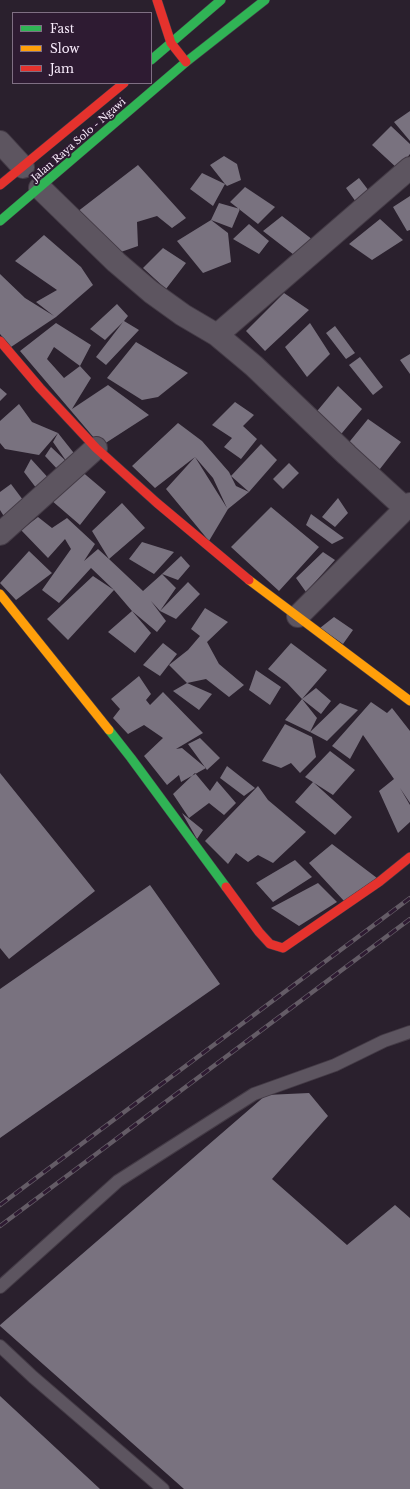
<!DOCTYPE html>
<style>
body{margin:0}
#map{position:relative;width:410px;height:1489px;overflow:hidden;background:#2a202d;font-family:"Libre Baskerville",serif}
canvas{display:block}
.legend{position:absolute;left:12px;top:12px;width:140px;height:72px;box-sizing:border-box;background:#2e1b32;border:1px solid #7f6f83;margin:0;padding:5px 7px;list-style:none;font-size:12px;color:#f9ecfc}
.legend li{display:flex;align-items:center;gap:8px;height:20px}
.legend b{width:20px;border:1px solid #7f6f83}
</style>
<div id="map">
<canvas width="410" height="1489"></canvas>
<ul class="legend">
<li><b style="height:5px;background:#30b455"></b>Fast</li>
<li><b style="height:5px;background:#ff9f0a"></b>Slow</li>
<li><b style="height:5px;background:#e5322d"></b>Jam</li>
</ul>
</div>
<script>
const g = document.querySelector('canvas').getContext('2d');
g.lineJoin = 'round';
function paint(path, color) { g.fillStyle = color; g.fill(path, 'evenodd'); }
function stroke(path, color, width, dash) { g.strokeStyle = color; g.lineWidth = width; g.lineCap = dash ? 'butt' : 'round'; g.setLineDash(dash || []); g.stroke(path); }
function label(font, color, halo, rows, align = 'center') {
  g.font = font + ' "Libre Baskerville",serif'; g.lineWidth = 4; g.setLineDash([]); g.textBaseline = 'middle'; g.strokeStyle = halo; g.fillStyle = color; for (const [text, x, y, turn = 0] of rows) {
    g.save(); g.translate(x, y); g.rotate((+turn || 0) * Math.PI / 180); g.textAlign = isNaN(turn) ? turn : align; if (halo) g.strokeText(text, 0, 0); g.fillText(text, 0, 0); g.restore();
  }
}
const building = new Path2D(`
 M410,111V141L394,122Z
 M391,126L410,144V154L398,169L372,145Z
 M224,156L237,164L241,180L227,186L225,184L213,206L190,189L202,173L225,184L210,165Z
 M138,165L186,218L172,228L157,216L137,222L138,246L118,253L77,212Z
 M359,178L369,191L356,202L346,188Z
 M245,187L275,207L258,224L230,202Z
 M410,196V230L407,231L393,207Z
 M219,203L240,209L232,228L211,220L228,233L231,262L203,273L177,241L211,220Z
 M282,216L313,240L298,258L263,231Z
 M380,219L403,240L372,260L349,244Z
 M249,224L269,241L259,254L233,239Z
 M44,235L81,267L93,285L56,317L11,347L0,334V274L25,298L54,316L36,302L57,290L15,261Z
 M163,248L186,263L166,289L143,268Z
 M284,293L309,310L265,351L246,331Z
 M117,304L128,316L124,321L139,330L106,365L96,357L123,322L105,340L90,329Z
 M56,323L91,345L80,366L91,378L72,409L108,385L149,415L101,446L20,351ZM54,347L80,366L64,378L47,359Z
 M310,323L330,354L307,377L285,347Z
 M335,326L355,353L346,359L326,333Z
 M136,342L188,373L158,397L142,400L107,378Z
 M410,354V374L400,360Z
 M360,357L383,387L373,395L349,365Z
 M338,386L362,409L337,439L313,416Z
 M0,388L7,394L0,401Z
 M235,402L254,415L243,426L257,439L241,459L224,447L232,438L212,425Z
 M19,404L32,422L58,433L39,455L5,449L0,443V421Z
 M368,419L401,442L376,474L346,446Z
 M178,423L202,441L229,472L236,486L249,492L231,476L261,444L277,460L249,492L228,509L209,541L166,489L195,457L227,508L213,478L195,457L155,488L132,466Z
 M58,433L77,457L69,465L53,442Z
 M51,447L67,462L60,472L45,456Z
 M31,459L52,482L40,493L24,472Z
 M289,463L299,473L283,489L273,479Z
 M80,470L106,492L80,525L51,500Z
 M11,484L23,500L5,518L0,510V492Z
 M338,498L348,513L335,527L322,517Z
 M122,503L145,528L109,559L143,591L162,574L176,588L160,611L151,601L166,621L157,632L132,611L151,633L135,653L108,632L132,611L114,590L68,640L47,619L93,576L114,590L91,568L59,603L42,590L71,549L65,539L48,558L21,530L38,517L52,528L67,518L95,544L84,561L98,549L109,559L92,531Z
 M271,507L319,547L279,591L231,547Z
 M311,514L344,538L332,544L306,525Z
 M142,542L174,552L154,574L129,559Z
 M29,551L52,573L16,600L0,583Z
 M323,552L335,560L306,592L296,578Z
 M181,556L190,566L178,580L162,574Z
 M188,582L200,594L176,619L160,611Z
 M205,608L228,622L207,642L219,664L244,685L229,697L206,679L187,683L169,665L188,650L200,636L191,629Z
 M334,617L353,630L343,644L320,628Z
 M163,643L177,654L160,676L143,665Z
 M291,643L327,670L302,699L316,688L331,701L321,714L302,699L317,718L310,732L285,720L302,699L287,683L268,669Z
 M256,670L281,687L270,705L249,690Z
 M139,676L151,694L146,700L150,705L163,692L203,733L176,749L182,748L206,768L181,782L179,775L167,785L144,756L163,738L144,725L128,734L113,718L120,709L111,699Z
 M187,683L212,694L199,710L173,691Z
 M371,702L387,713L392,708L410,731V803L400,788L410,805V822L398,833L379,791L394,779L363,735L350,759L332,746Z
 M340,703L358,710L327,741L310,732Z
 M285,724L312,737L316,757L300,773L291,763L281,768L262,761Z
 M200,738L220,758L207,770L188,744Z
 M330,751L355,770L333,795L305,777Z
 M227,766L255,788L244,796L220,778Z
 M0,773L95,891L9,959L0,948Z
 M195,773L210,791L217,781L236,803L224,815L209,803L189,818L173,794Z
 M313,782L352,817L335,835L295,802Z
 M258,786L268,800L306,832L273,863L258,855L248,862L236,853L228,864L205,841Z
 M182,813L203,830L197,839Z
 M332,844L377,878L344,901L309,863Z
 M295,860L312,877L273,902L256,883Z
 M318,883L337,902L299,926L271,908Z
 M150,885L220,984L0,1138V989Z
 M309,1093L328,1116L272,1179L347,1245L395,1205L410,1218V1489H184L0,1326V1325L266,1095Z
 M0,1396L100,1489H0Z`);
const lane = new Path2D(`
 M0,1287L118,1181L254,1094L335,1065L384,1041L410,1032
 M0,1346L33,1377L163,1489`);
const street = new Path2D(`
 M0,142L23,167
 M40,188L116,262L151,292L183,315L217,335L254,366L347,455L406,509
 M217,335L410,168
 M0,534L96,448
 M298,616L410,504`);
const fast = new Path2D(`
 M151,60L221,0
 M0,221L186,62L265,0
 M109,730L131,758L226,887`);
const slow = new Path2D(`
 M249,580L410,701
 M0,594L109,730`);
const jam = new Path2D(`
 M157,0L171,43L186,62
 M0,185L124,83
 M0,341L40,388L96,448L157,503L249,580
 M226,887L259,932L270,944L283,948L379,882L410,857`);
const rail = new Path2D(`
 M0,1205L410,898
 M0,1226L410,919`);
const streetNames = [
 ["Jalan Raya Solo - Ngawi",79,140,-41]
];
paint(building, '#79727f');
stroke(lane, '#443b46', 14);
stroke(street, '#443b46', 24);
stroke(fast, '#443b46', 10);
stroke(slow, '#443b46', 10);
stroke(jam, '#443b46', 10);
stroke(lane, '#5d5560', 12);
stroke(street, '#5d5560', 22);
stroke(fast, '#30b455', 9);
stroke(slow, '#ff9f0a', 9);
stroke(jam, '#e5322d', 9);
stroke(rail, '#645c66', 4.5);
stroke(rail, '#2e1b32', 3, [9]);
label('10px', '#f9ecfc', '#2e1b32', streetNames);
</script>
